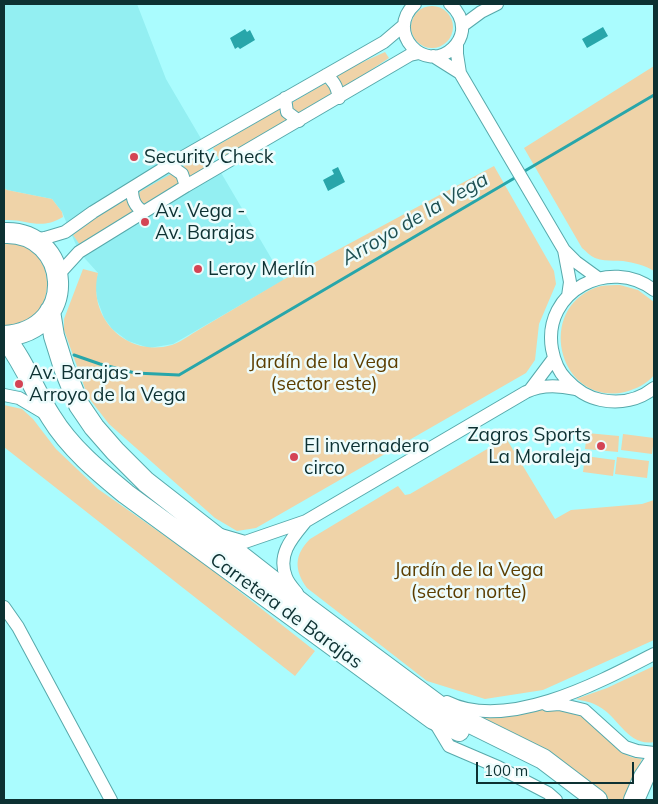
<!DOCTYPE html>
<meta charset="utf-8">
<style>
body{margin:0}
#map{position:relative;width:658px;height:804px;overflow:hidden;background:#aafcfe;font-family:Mulish,sans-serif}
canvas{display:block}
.frame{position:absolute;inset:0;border:5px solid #0d3132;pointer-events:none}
.scale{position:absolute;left:476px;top:762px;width:158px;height:22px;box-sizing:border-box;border:2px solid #0d3132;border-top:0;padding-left:6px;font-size:15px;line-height:18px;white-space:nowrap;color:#0d3132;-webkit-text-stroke:4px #edfcfc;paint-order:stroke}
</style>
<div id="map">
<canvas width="658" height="804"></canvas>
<div class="frame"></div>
<div class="scale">100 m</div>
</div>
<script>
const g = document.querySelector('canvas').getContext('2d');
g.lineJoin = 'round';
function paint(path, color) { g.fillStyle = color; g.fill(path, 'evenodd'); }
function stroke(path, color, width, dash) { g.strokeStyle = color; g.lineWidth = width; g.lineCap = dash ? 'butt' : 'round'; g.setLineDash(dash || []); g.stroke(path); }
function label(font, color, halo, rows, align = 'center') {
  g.font = font + ' Mulish,sans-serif'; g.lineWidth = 5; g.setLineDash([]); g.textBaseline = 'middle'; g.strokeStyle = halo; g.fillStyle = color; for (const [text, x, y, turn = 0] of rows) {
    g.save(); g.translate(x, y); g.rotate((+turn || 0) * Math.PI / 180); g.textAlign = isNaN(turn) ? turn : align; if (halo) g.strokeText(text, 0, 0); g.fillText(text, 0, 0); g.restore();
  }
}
const built = new Path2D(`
 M4,4H137L166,79L284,280L173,344L149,348L128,341L112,329L104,318L97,299L95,283L98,273L79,252L62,212L52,199L7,190L4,188Z`);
const green = new Path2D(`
 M411 27a21 21 0 1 1 42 0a21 21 0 1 1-42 0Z
 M385,52L389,58L342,89L336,77L352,67Z
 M654,66V271C645,265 634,263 623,261C613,260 605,262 595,258C590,256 586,251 582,248L524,148Z
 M324,84L329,85L332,94L304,112L296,113L291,105L293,102Z
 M281,108L288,121L220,161L213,148Z
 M205,153L212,165L190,179L188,172L183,166Z
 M494,166L554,271L556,284L539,324L535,360L526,373L256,528L237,531L215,518L109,424L88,397L64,330V319L83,269L98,273C87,318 127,358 172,345C183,341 194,332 205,326C231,311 257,295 283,280C353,241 423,204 494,166Z
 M173,173L176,174L179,183L145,204L139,201L138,194L141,191Z
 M4,188L7,190L52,199L62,212L63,217C39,231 29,219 4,220Z
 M127,199L134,211L80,245L73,235L99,215Z
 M4,242C62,242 61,327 4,326Z
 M620,285L638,290L654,302V375C647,384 636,389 625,392C558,407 533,305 601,286C607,285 614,285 620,285Z
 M4,405L22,409L33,419L56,449L98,489L202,562L315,651L295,676L4,447Z
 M587,433L619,436L618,452L585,449Z
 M623,434L654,438L652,454L621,450Z
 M506,438L555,519L571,510L642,504L654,500V640L543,690L485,699L427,681L307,588C294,570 294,555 310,539L398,486L405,495L410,494Z
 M585,456L615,460L613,476L583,472Z
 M617,457L649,461L647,478L615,474Z
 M654,666V742C628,747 618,716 598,706C592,702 583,701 576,699L607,688Z
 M546,708L585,715L618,750L631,757L642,759L623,800H610L571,768L475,714Z`);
const water = new Path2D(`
 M603,27L608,36L587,48L582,39Z
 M245,29L247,32L250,30L255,40L240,49L238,47L235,49L230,38Z
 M338,167L345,182L328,191L323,180L334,174L332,170Z`);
const stream = new Path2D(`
 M523,172L654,95
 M74,355L100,364L135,373L179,375L518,176`);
const minor = new Path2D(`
 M415,4C384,32 425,75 453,48C457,44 461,38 462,31C463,20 458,11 450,4
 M462,26L481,12L497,4
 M457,44V54L460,73L564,250L576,262L598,278
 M433,56L460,73
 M326,75C334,81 337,87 339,98
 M285,98L287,112L299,121
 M169,165L182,174L186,186
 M132,188C132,199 134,206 144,212
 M32,240L45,238L65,232L93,212L169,165L384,42L404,25
 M564,250L570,282L568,296
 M58,275L79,252L186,186L410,55L419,53
 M654,290C610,256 542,291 552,349C554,360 558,371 566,379C576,390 586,397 601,400C620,404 639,400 654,388
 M530,390L554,358
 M4,395L19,398L46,414
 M221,535L245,542L306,521L526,392C542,384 558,385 575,389
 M297,593C293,588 288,583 286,577C277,554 292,538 306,521
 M4,607L18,627L111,800
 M447,702C507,732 600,682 654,654
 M547,705L559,704L584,710L625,747L637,751L654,753
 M434,721L449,746L498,767L548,793L556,800`);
const primary = new Path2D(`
 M4,233C71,230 81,331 4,336
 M50,311L54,336L64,368L79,405L94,427L115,451L146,482L306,607L446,711L543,759L597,800
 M4,337C24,361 34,391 51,417C70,448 98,471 126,494L433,719L459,731
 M634,800L644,777L654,762`);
const markers = [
 [134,157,5,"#d44455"],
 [145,222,5,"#d44455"],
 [198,269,5,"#d44455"],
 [19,384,5,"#d44455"],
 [601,446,5,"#d44455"],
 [294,457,5,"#d44455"]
];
const poiNames = [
 ["Security Check",144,157],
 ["Av. Vega -",155,211],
 ["Av. Barajas",155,233],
 ["Leroy Merlín",208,269],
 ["Av. Barajas -",29,373],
 ["Arroyo de la Vega",29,395],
 ["Zagros Sports",591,435,"right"],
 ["La Moraleja",591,457,"right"],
 ["El invernadero",304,446],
 ["circo",304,468]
];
const parkNames = [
 ["Jardín de la Vega",324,362],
 ["(sector este)",324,384],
 ["Jardín de la Vega",469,570],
 ["(sector norte)",469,592]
];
const streetNames = [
 ["Carretera de Barajas",286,611,36]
];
const waterNames = [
 ["Arroyo de la Vega",415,219,-30]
];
paint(built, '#93eff2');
paint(green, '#efd3a8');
paint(water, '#28a6aa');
stroke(stream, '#28a6aa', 3);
stroke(minor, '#57a9ab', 14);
stroke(primary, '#57a9ab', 22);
stroke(minor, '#fff', 12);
stroke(primary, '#fff', 20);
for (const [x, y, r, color] of markers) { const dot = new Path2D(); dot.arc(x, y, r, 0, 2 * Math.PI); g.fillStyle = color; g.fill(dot); stroke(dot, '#edfcfc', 2); }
label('19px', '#0d3132', '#edfcfc', poiNames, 'left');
label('19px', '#5c3e01', '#edfcfc', parkNames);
label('19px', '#0d3132', '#edfcfc', streetNames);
label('italic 20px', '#1f5153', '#edfcfc', waterNames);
</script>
